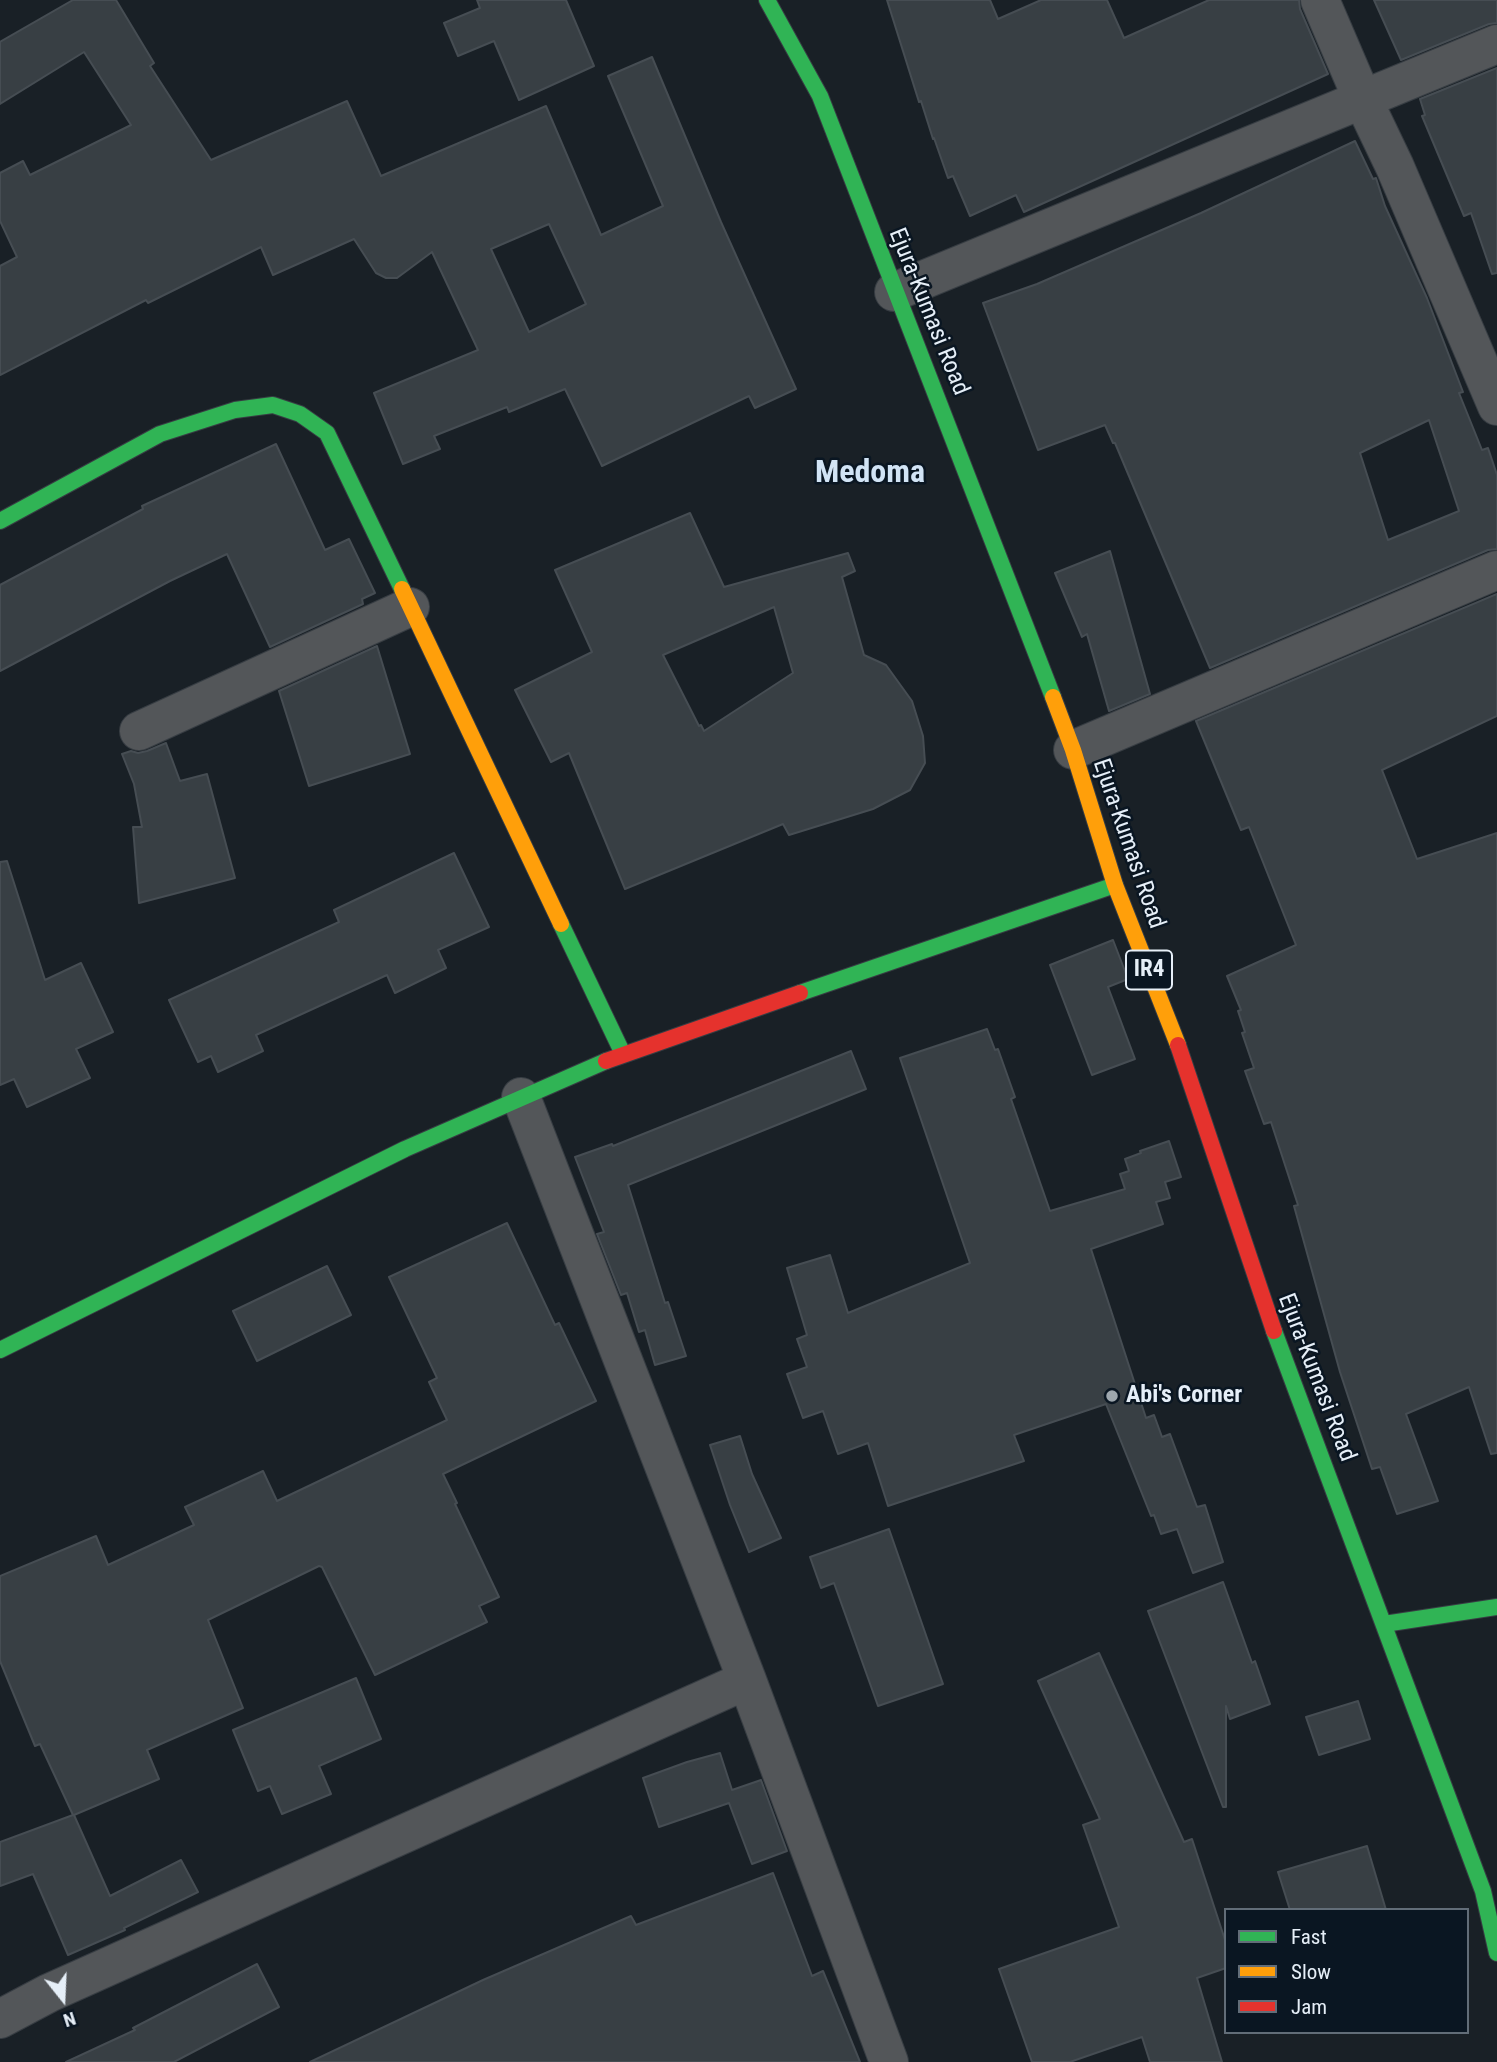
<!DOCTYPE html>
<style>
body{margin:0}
#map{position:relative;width:1497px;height:2062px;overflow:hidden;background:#192026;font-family:"Roboto Condensed",sans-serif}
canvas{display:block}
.legend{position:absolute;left:1224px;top:1908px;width:245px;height:126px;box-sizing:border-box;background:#0a1622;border:2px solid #626d78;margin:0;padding:9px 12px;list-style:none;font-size:21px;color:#e6eff8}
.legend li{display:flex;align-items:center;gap:14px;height:35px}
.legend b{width:35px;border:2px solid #626d78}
.north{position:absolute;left:28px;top:1964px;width:70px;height:70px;-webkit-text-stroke:5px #0a1622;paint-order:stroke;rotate:162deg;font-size:19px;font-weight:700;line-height:28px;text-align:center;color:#e6eff8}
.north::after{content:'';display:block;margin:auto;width:24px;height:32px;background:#e6eff8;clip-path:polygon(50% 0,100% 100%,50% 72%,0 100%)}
</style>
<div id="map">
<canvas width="1497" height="2062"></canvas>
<ul class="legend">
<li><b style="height:9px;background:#30b455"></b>Fast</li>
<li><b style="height:9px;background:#ff9f0a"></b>Slow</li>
<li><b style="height:9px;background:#e5322d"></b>Jam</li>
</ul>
<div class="north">N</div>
</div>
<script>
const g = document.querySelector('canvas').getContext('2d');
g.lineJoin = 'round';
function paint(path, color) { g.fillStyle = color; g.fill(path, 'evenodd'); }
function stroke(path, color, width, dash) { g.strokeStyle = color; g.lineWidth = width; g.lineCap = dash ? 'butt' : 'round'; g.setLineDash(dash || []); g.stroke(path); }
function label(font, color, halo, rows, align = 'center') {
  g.font = font + ' "Roboto Condensed",sans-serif'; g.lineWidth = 5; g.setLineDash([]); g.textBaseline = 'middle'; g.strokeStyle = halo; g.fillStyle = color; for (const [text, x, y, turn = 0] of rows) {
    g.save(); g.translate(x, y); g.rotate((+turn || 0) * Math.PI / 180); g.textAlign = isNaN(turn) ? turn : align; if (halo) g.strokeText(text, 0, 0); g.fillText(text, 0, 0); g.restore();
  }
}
const building = new Path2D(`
 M73,0H116L154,63L150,66L211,160L347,101L381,176L546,106L601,235L663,206L608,76L652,57L721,222L796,389L755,408L749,396L602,466L565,389L509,412L507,407L434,436L440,449L403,464L374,393L478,350L432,252L397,278H386L376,273L354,239L273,275L261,247L148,303L146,300L0,375V266L17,257L0,221V173L23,161L30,175L131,125L84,52L0,104V42ZM549,224L586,304L529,332L491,249Z
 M477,0H566L594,66L519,100L494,41L458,56L444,23L480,8Z
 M887,0H990L998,19L1041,0H1107L1124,38L1209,0H1299L1300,9L1328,74L1024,212L1016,195L970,216L953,176L948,178L934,138L933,139L921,101L919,102Z
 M1374,0H1497V23L1489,24L1401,60Z
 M1497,68V273L1492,274L1471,213L1464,216L1422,116L1425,115L1420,99Z
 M1355,141L1373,179L1376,178L1385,206L1427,298L1463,392L1459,393L1482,450L1488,448L1497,475V549L1488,550L1210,668L1115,443H1113L1105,425L1038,450L983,303L1037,284L1201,213ZM1429,420L1459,511L1388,540L1360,453Z
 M276,444L325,550L349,539L375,593L362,599L363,604L270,647L227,554L170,581L0,671V585L143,509L142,506Z
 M690,513L724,587L848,553L855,571L842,577L864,655L886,665L912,701L923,736L925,763L910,790L873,809L789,835L783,824L625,889L569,753L551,762L515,690L592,652L555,570ZM774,607L793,673L704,731L701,725L699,726L663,655Z
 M1110,551L1150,694L1109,711L1087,634L1082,637L1055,573Z
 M1497,594V716L1382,770L1417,859L1497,833V1453L1491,1454L1469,1387L1406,1414L1438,1501L1397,1514L1380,1467L1372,1469L1340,1372L1294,1206L1298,1205L1271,1122L1264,1124L1245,1071L1254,1068L1242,1033L1245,1032L1238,1011L1241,1010L1227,976L1296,945L1249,827L1241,830L1196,721Z
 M377,646L410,754L309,786L279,691Z
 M166,743L180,781L207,774L235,878L139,903L133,827H142L134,784L122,754L131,751L138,753L147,751Z
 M454,853L489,927L438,950L446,968L395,993L387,975L256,1035L263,1051L218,1072L211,1056L198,1062L169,1000L339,922L334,910Z
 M7,861L45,980L81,963L113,1032L76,1049L90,1078L27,1107L14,1079L0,1085V862Z
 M1113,940L1128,979L1108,987L1135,1059L1092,1075L1050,965Z
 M987,1029L995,1050L998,1049L1015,1097L1011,1099L1050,1211L1125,1189L1120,1174L1129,1171L1125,1159L1141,1153L1140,1151L1169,1141L1181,1177L1165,1182L1170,1198L1156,1202L1163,1224L1091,1249L1146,1418L1154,1415L1162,1437L1170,1434L1197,1507L1205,1505L1223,1562L1193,1573L1177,1529L1161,1534L1154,1515L1151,1516L1106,1404L1014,1435L1024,1461L888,1506L868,1443L838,1454L823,1411L803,1418L787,1374L807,1367L797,1339L807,1335L787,1268L830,1255L848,1313L970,1263L900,1058Z
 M851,1051L866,1089L628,1185L665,1303L668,1302L686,1356L655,1365L645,1330L639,1332L627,1293L621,1295L597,1234L604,1232L575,1157L612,1144L613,1146Z
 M507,1223L555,1325L559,1323L596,1401L443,1474L457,1503L455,1504L499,1597L479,1606L487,1622L375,1675L322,1567L319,1566L208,1620L243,1708L147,1750L159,1779L74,1815L110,1896L181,1860L198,1892L124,1928L125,1930L68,1955L33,1874L0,1886V1842L73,1815L40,1744L35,1746L0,1661V1576L96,1536L108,1565L194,1525L185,1507L263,1471L277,1501L447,1420L429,1382L437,1378L389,1277Z
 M327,1266L351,1315L257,1361L233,1311Z
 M740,1436L752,1474L781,1538L749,1552L730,1505L710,1445Z
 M889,1529L943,1684L878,1706L834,1583L821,1588L810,1557Z
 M1223,1582L1252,1663L1255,1661L1270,1704L1230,1719L1226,1706V1807H1223L1148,1611Z
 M1099,1653L1184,1842L1192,1839L1226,1943V1968L1197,1978L1222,2062H1150L1142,2037L1070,2062H1032L999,1969L1119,1927L1083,1825L1100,1819L1038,1681Z
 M356,1678L381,1739L319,1766L331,1794L282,1814L270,1786L258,1791L233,1730Z
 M1358,1701L1370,1739L1319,1755L1306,1717Z
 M720,1753L732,1790L761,1780L787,1851L752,1864L729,1803L659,1827L643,1778L687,1762Z
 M1367,1846L1386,1910H1290L1278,1872Z
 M773,1873L812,1976L823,1971L860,2062H310L483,1980L631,1916L636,1925Z
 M257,1964L279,2007L174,2062H66L135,2030L133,2028Z`);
const street = new Path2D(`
 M1320,0L1362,98L1395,167L1497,406
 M894,292L1497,44
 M139,731L410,607
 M1073,750L1497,570
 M521,1097L747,1680L889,2062
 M0,2019L49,1993L747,1680`);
const fast = new Path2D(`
 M767,0L820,96L1053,697
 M0,521L160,434L235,410L273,405L300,414L327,433L402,589
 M561,924L623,1054
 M800,993L1115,885
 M1274,1331L1483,1891L1497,1953
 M0,1350L405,1149L606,1061
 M1384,1624L1497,1607`);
const slow = new Path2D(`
 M402,589L561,924
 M1053,697L1073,750L1115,885L1178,1045`);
const jam = new Path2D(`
 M1178,1045L1274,1331
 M606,1061L800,993`);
const markers = [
 [1112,1396,7,"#9ea7ae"]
];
const shields = [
 [1149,970,46]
];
const shieldNames = [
 ["IR4",1149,970]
];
const streetNames = [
 ["Ejura-Kumasi Road",928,312,68],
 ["Ejura-Kumasi Road",1128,844,71],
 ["Ejura-Kumasi Road",1316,1378,69]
];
const poiNames = [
 ["Abi's Corner",1126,1396]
];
const districtNames = [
 ["Medoma",870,474]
];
paint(building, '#383f44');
stroke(building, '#464d53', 2);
stroke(street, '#373d43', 40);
stroke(fast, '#373d43', 18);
stroke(slow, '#373d43', 18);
stroke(jam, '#373d43', 18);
stroke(street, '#535659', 38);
stroke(fast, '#30b455', 16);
stroke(slow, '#ff9f0a', 16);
stroke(jam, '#e5322d', 16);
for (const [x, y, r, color] of markers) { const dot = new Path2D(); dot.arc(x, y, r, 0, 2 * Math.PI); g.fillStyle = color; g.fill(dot); stroke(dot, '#0a1622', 2.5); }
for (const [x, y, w] of shields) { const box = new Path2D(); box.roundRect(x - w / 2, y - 19.5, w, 39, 5); g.fillStyle = '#0a1622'; g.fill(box); stroke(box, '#e6eff8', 2); }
label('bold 23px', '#e6eff8', null, shieldNames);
label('24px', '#e6eff8', '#0a1622', streetNames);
label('bold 24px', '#e6eff8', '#0a1622', poiNames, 'left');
label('bold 32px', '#d2e4f5', '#0a1622', districtNames);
</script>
